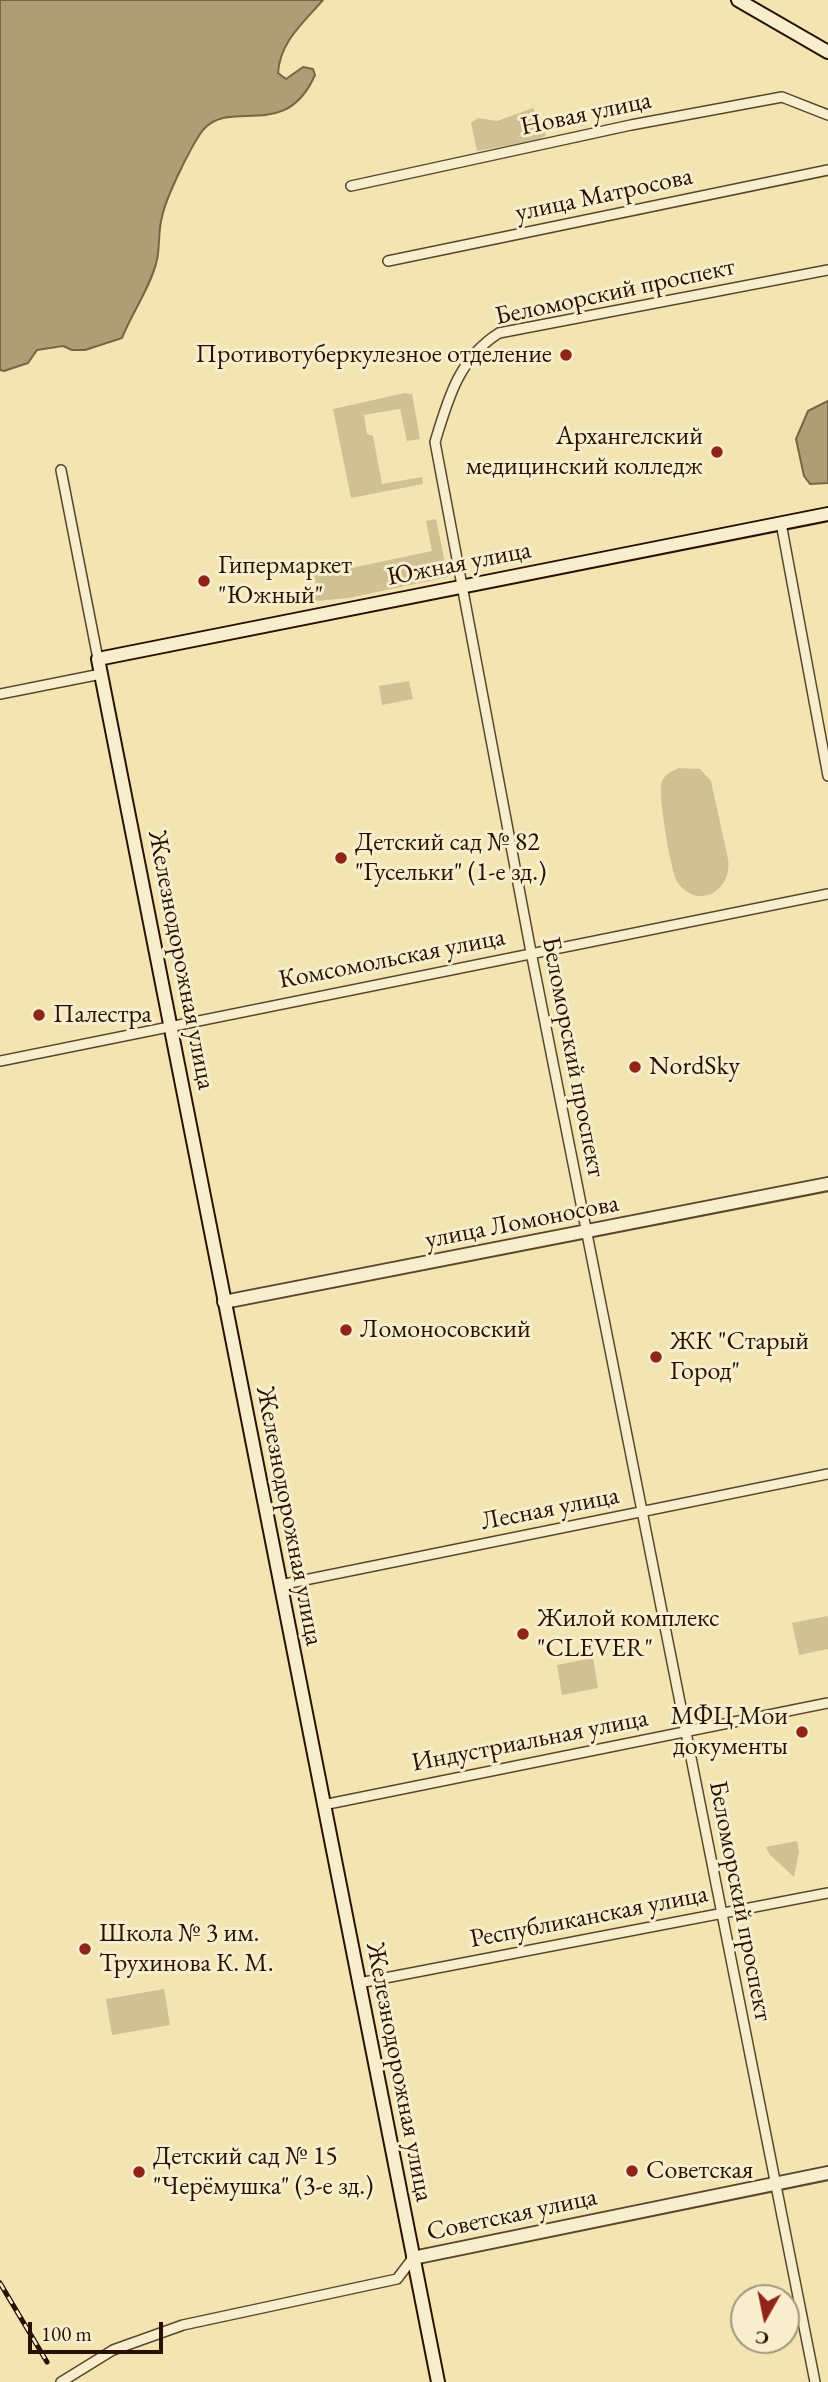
<!DOCTYPE html>
<meta charset="utf-8">
<style>
body{margin:0}
#map{position:relative;width:828px;height:2382px;overflow:hidden;background:#f2e5b2;font-family:"EB Garamond",serif}
canvas{display:block}
.north{position:absolute;left:730px;top:2284px;width:70px;height:70px;box-sizing:border-box;background:#f7eecd;border:2px solid #a5957b;border-radius:50%;rotate:189deg;font-size:19px;font-weight:700;line-height:28px;text-align:center;color:#291000}
.north::after{content:'';display:block;margin:auto;width:24px;height:32px;background:#8f2418;clip-path:polygon(50% 0,100% 100%,50% 72%,0 100%)}
.scale{position:absolute;left:28px;top:2322px;width:135px;height:32px;box-sizing:border-box;border:4px solid #291000;border-top:0;padding-left:9px;font-size:21px;line-height:24px;white-space:nowrap;color:#291000;-webkit-text-stroke:5px #f7eecd;paint-order:stroke}
</style>
<div id="map">
<canvas width="828" height="2382"></canvas>
<div class="north">С</div>
<div class="scale">100 m</div>
</div>
<script>
const g = document.querySelector('canvas').getContext('2d');
g.lineJoin = 'round';
function paint(path, color) { g.fillStyle = color; g.fill(path, 'evenodd'); }
function stroke(path, color, width, dash) { g.strokeStyle = color; g.lineWidth = width; g.lineCap = dash ? 'butt' : 'round'; g.setLineDash(dash || []); g.stroke(path); }
function label(font, color, halo, rows, align = 'center') {
  g.font = font + ' "EB Garamond",serif'; g.lineWidth = 6; g.setLineDash([]); g.textBaseline = 'middle'; g.strokeStyle = halo; g.fillStyle = color; for (const [text, x, y, turn = 0] of rows) {
    g.save(); g.translate(x, y); g.rotate((+turn || 0) * Math.PI / 180); g.textAlign = isNaN(turn) ? turn : align; if (halo) g.strokeText(text, 0, 0); g.fillText(text, 0, 0); g.restore();
  }
}
const green = new Path2D(`
 M533,108L546,135L539,140L477,151L471,123L478,118L497,121Z
 M405,393L412,394L420,439L407,441L400,409L364,415L367,434L373,436L382,484L422,477L423,484L351,498L333,409Z
 M436,519L448,577L349,598L304,602L303,598L318,594L313,570L330,566L332,572L432,551L426,521Z
 M409,681L413,699L382,705L379,686Z
 M679,768L700,769L711,781L728,859C733,890 699,911 678,883C671,874 657,792 662,781C665,774 672,771 679,768Z
 M828,1616V1649L799,1655L792,1623Z
 M593,1658L598,1688L562,1695L557,1665Z
 M797,1841L799,1852L794,1877L769,1854L766,1847Z
 M164,1989L170,2025L112,2035L106,1999Z`);
const water = new Path2D(`
 M0,0H323C303,23 280,42 278,73L286,79L303,67L313,69L315,75C285,143 231,97 203,130C191,146 166,197 162,217C158,231 160,246 157,260C151,286 132,313 122,338L85,350H72L63,346L37,350L28,363L4,371L0,370Z
 M828,401V483L810,484L804,476L796,439L808,411Z`);
const minor = new Path2D(`
 M351,186L631,125L782,97L828,115
 M388,261L828,170
 M61,470L98,659
 M781,523L828,776
 M0,694L101,674
 M0,1061L828,894
 M280,1585L828,1474
 M323,1805L828,1703
 M359,1983L828,1893
 M61,2382L113,2350L183,2325L397,2279L413,2258
 M815,2382L531,952L435,442C448,399 459,358 499,333L828,270`);
const tertiary = new Path2D(`
 M224,1302L828,1184
 M413,2258L828,2173`);
const secondary = new Path2D(`
 M738,0L828,52
 M438,2382L98,659L828,514`);
const rail = new Path2D(`
 M0,2283L47,2362`);
const markers = [
 [566,355,7,"#8f2418"],
 [717,452,7,"#8f2418"],
 [204,581,7,"#8f2418"],
 [341,858,7,"#8f2418"],
 [39,1015,7,"#8f2418"],
 [635,1067,7,"#8f2418"],
 [346,1330,7,"#8f2418"],
 [656,1357,7,"#8f2418"],
 [523,1634,7,"#8f2418"],
 [802,1732,7,"#8f2418"],
 [85,1949,7,"#8f2418"],
 [632,2171,7,"#8f2418"],
 [139,2172,7,"#8f2418"]
];
const streetNames = [
 ["Новая улица",586,114,-12],
 ["улица Матросова",604,195,-12],
 ["Беломорский проспект",615,292,-12],
 ["Южная улица",459,564,-11],
 ["Комсомольская улица",392,959,-11],
 ["Железнодорожная улица",181,960,79],
 ["Беломорский проспект",573,1057,79],
 ["улица Ломоносова",522,1222,-11],
 ["Лесная улица",550,1509,-11],
 ["Железнодорожная улица",289,1516,79],
 ["Индустриальная улица",530,1741,-11],
 ["Беломорский проспект",740,1901,79],
 ["Республиканская улица",589,1917,-11],
 ["Железнодорожная улица",399,2072,79],
 ["Советская улица",512,2215,-12]
];
const poiNames = [
 ["Противотуберкулезное отделение",552,355,"right"],
 ["Архангелский",703,437,"right"],
 ["медицинский колледж",703,467,"right"],
 ["Гипермаркет",218,566],
 ["\"Южный\"",218,596],
 ["Детский сад № 82",355,843],
 ["\"Гусельки\" (1-е зд.)",355,873],
 ["Палестра",53,1015],
 ["NordSky",649,1067],
 ["Ломоносовский",360,1330],
 ["ЖК \"Старый",670,1342],
 ["Город\"",670,1372],
 ["Жилой комплекс",537,1619],
 ["\"СLEVER\"",537,1649],
 ["МФЦ Мои",788,1717,"right"],
 ["документы",788,1747,"right"],
 ["Школа № 3 им.",99,1934],
 ["Трухинова К. М.",99,1964],
 ["Детский сад № 15",153,2157],
 ["\"Черёмушка\" (3-е зд.)",153,2187],
 ["Советская",646,2171]
];
paint(green, '#d0c194');
paint(water, '#ae9d75');
stroke(water, '#796546', 2);
stroke(minor, '#5b452c', 12);
stroke(tertiary, '#5b452c', 16);
stroke(secondary, '#291000', 16);
stroke(minor, '#f7eecd', 9);
stroke(tertiary, '#f7eecd', 12);
stroke(secondary, '#f7eecd', 12);
stroke(rail, '#291000', 5);
stroke(rail, '#f7eecd', 2.5, [8]);
for (const [x, y, r, color] of markers) { const dot = new Path2D(); dot.arc(x, y, r, 0, 2 * Math.PI); g.fillStyle = color; g.fill(dot); stroke(dot, '#f7eecd', 2.5); }
label('26px', '#291000', '#f7eecd', streetNames);
label('26px', '#291000', '#f7eecd', poiNames, 'left');
</script>
